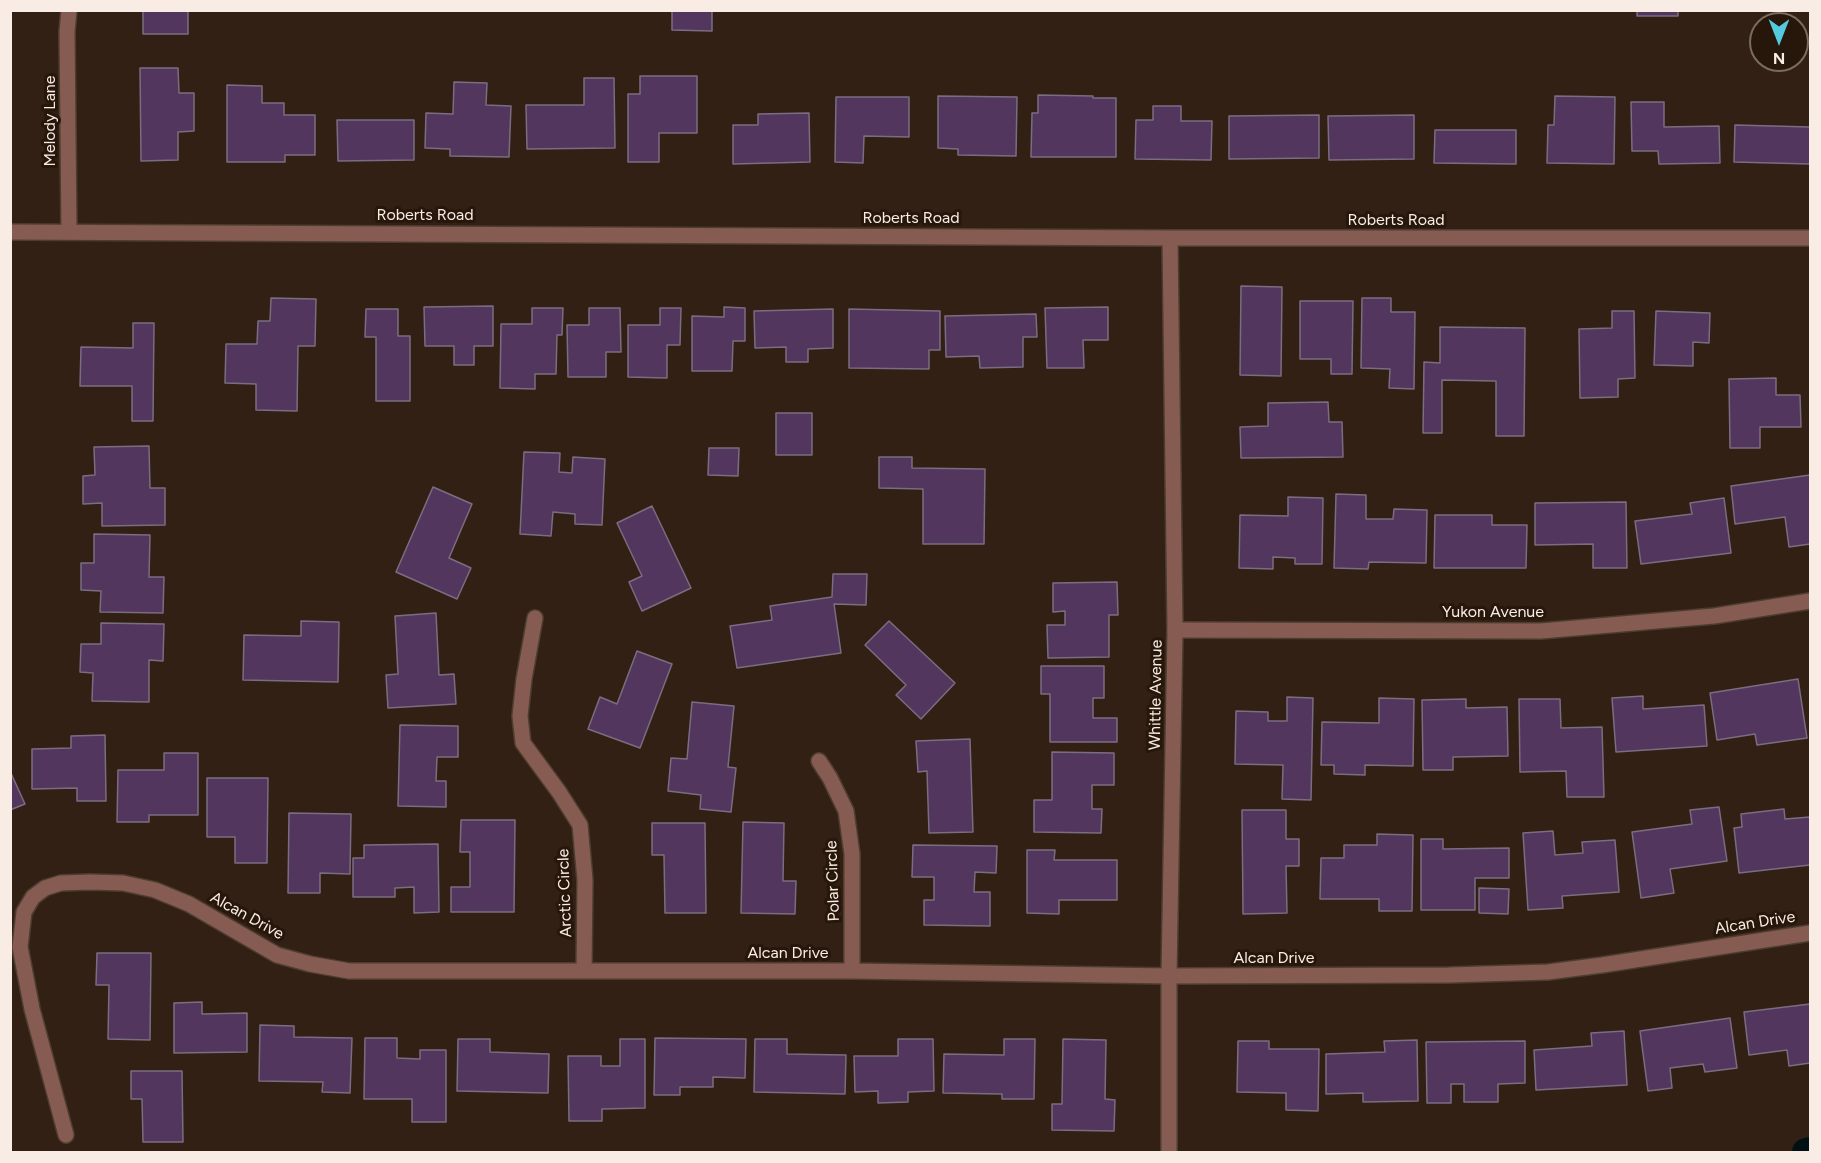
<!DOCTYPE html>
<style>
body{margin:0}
#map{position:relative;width:1821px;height:1163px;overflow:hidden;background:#312013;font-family:Figtree,sans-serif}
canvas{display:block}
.frame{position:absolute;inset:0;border:12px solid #f8ece4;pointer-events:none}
.north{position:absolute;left:1749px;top:12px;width:60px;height:60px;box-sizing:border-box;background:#27160a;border:2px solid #7b6c61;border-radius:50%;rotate:180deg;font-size:16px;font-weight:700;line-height:24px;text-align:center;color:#f8ece4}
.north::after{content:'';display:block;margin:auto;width:21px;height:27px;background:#55cadf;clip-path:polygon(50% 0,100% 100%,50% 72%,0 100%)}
</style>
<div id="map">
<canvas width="1821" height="1163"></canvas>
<div class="frame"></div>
<div class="north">N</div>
</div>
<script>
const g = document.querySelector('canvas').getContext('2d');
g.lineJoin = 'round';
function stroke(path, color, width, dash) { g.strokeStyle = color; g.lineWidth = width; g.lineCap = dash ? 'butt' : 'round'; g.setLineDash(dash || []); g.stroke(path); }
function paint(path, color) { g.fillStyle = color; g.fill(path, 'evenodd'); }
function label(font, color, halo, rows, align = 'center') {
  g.font = font + ' Figtree,sans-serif'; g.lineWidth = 6; g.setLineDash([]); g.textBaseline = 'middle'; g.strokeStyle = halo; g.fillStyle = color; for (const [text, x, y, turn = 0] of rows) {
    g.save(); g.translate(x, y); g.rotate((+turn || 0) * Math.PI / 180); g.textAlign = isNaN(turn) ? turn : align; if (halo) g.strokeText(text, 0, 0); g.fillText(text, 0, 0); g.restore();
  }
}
const canal = new Path2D(`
 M1806,1152L1810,1151`);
const building = new Path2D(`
 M143,10H188V34H143Z
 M672,10H712V31L672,30Z
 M1637,10H1678V16H1637Z
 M140,68H178L179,93H194V131L178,132V160L141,161Z
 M640,76H697V133H659V162H628V94H640Z
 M584,78H614L615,148L527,149L526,105H584Z
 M454,82L487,83L486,105L511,106L509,157L450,156V149L425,148L426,113L453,114Z
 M227,85L262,86V103H284V115H315V155H285V162H227Z
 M1038,95L1093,96V98H1116V157H1031L1032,113H1038Z
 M938,96L1017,97L1016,156L958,155V149L938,148Z
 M1555,96L1615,97L1614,164L1547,163L1548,125H1554Z
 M836,97H909V137L864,136L863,163L835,162Z
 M1631,102H1664V127L1719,126L1720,163L1659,164L1658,151H1632Z
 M1153,106H1181V121H1212L1211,160L1135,159L1136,120H1153Z
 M809,113L810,162L733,164V125H758V114Z
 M1319,115V158L1229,159V116Z
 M1414,115V159L1329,160L1328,116Z
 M337,120H414V160L338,161Z
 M1735,125L1810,127V164L1734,162Z
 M1435,130H1516V164L1434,163Z
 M1241,286L1282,287L1281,376L1240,375Z
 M271,298L316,299L315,346H298L297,411L256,410V384L225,383L226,344H257L258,321H270Z
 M1362,298H1391V312H1415L1414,389L1389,388L1390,369L1361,368Z
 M1300,301H1353L1352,374H1331V359H1300Z
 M493,306V346H474V365H454V346H425L424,307Z
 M724,307L745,308V341H733L732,371H692V316L724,317Z
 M1108,307V340H1083L1084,368H1047L1045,308Z
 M532,308H563L562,335H557L556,374H535V389L500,388L501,324H532Z
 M589,308H620L621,352H606V377H568L567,325H589Z
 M660,308H681L680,345H667V378L628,377V325H660Z
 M366,309H398V336H410V401H376V337H365Z
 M833,309V348L808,349V362H786V347L755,348L754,311Z
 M849,309L940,311V350H929V369L849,368Z
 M1612,311H1634L1635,378L1618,379V397L1580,398L1579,329L1612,328Z
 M1656,311L1710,313L1709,343L1693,342V366L1654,365Z
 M1036,314L1037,337H1023V367L980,368L979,356L946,357L945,316Z
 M133,323H154L153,421H132V386H80L81,347L133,348Z
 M1440,327L1525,328L1524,436H1496V381L1442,380V433H1423L1424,362L1440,363Z
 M1776,378V395H1800L1801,427H1760V448H1730L1729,379Z
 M1328,402L1329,422H1342L1343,457L1241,458L1240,427L1268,426V403Z
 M776,413H812V455H776Z
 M149,446L150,488H165V525L102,526V503L83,504V476L95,475L94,447Z
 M709,448H739L738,476L708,475Z
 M524,452L560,453L559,472L572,473L573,457L605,459L602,525L575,524V514L553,512L551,536L520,534Z
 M879,457H912V468L985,469L984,544H923V489L879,488Z
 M1810,475V544L1789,547L1785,517L1735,524L1731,486Z
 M433,487L472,504L449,558L471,568L457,599L396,572Z
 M1336,494L1366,495V519H1393L1394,509L1427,510L1426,563L1369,562L1368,569L1334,568Z
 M1288,497L1323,498L1322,564H1295V558L1273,557V569L1239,568L1240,515L1288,516Z
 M1724,498L1731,553L1641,564L1635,521L1692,514L1690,503Z
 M1626,502L1627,568H1593V544L1535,545V503Z
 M652,506L691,588L642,611L629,582L642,576L617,523Z
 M1435,515H1492V525H1527L1526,568H1434Z
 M94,534L150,535L149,577H164L163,613L100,612L101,591L81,590V563H94Z
 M833,574H867L866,605L834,604L841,653L737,668L730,626L772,620L770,606L832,597Z
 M1117,582L1118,615H1109V657L1048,658L1047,625H1065V611L1053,612V583Z
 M436,613L439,675L454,674L456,704L388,708L386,675L398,674L395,616Z
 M301,621L339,622L338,682L243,680L244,635L301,636Z
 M889,621L955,683L921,719L896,695L906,685L865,645Z
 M101,623L164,624L163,661L149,660V702L92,701L93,673L80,672L81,644H101Z
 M637,651L672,664L640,748L588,729L600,697L617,704Z
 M1041,666H1104V698H1093V718H1117V742H1050V694H1041Z
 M1798,679L1807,738L1757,745L1755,734L1717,740L1710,693Z
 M1643,696V709L1704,705L1707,746L1616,752L1612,698Z
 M1287,697L1313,698L1311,800L1282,799L1283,765L1235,764L1236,711L1268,712V721H1287Z
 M1379,698L1414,699L1413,766L1365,765V775L1334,774V765H1321L1322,722L1379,723Z
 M1466,699V708L1507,707L1508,756L1453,757V770H1423L1422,700Z
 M1519,699H1560L1561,728L1602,727L1604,797H1567L1566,771L1520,772Z
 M692,702L734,706L728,767L736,768L731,812L700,809L701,795L668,791L671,758L687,759Z
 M400,725L458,726V757H437L436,781H446V807L398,806Z
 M105,735L106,801H77V788L32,789V749L71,748V736Z
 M970,739L973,832L929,833L927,771L918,772L916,741Z
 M1052,752L1114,753V785H1092V809H1102L1101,833L1034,832V800H1052Z
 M164,753H198V815H149V822H117L118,770H164Z
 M10,771L25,804L10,810Z
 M207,778H268L267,863H235V837H207Z
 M1719,807L1727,861L1670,869L1674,893L1641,898L1632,832L1692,824L1690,810Z
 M1784,809L1785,819L1810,817V865L1739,873L1734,828L1742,827L1741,814Z
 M1242,810H1286V839H1299V866H1286L1287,913L1243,914Z
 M289,813L351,814L350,874L320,873V893H288Z
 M461,820H515L514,912H451V887H470V852H460Z
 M743,822L784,823L783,881H796L795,914L741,913Z
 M652,823H705L706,913H665L664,855H652Z
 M1553,831L1555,855L1583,853L1582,842L1615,840L1619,892L1562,896L1563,908L1528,910L1523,833Z
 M1377,834L1413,835L1412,911H1379V899H1320L1321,858H1344V845H1377Z
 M1421,839H1443V849L1509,848V878H1475V910H1421Z
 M438,844L439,912L414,913V887L395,888V897H353V858H364V845Z
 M913,845L997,846L996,873L975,872L974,892H990V926L924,925V900H934V877H912Z
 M1027,850H1055L1054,860H1117V900H1059V914L1027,913Z
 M1479,888L1509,889L1508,914L1479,913Z
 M97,953H151L150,1040L108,1039L109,985H96Z
 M202,1002V1014L247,1013V1052L174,1053V1003Z
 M1810,1004V1063L1789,1066L1787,1050L1749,1055L1744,1012Z
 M1730,1018L1737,1068L1705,1072L1703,1064L1670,1068L1672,1088L1648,1091L1640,1031Z
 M260,1025L294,1026V1037L352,1038L350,1093L322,1092L323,1082L259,1081Z
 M1624,1031L1627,1085L1536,1090L1534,1050L1592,1046L1591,1033Z
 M365,1038H397V1058L420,1059V1050H446V1122H412V1099H364Z
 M655,1038L746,1039L745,1078L713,1077V1087H680V1095H654Z
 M458,1039H490V1052L549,1054L548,1093L457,1091Z
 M620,1039H645V1108L602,1109V1121H569L568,1056H601V1066H620Z
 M755,1039H787V1054L846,1055L845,1094L754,1092Z
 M898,1039H933L934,1091L908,1092V1102L878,1103V1091L855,1092L854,1056H898Z
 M1004,1039H1035L1034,1099H1002V1094L943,1093L944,1054L1004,1055Z
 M1063,1039L1106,1040L1105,1099L1115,1100L1114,1131L1052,1130V1104H1062Z
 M1417,1040L1418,1101L1363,1102V1093L1326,1094V1054L1385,1052L1384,1041Z
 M1238,1041H1269V1049H1319L1318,1111L1286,1110V1093L1237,1092Z
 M1525,1041V1083L1498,1084V1102H1464V1084H1451V1103H1427L1426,1042Z
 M131,1071H182L183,1142H143L142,1099H131Z`);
const minor = new Path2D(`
 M69,10L67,32L69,232
 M535,618L524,679L520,716L523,743L559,792L580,825L585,880L584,971
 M1175,630L1541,631L1714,616L1810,601
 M819,761L830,778L846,811L852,854V971
 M66,1135L32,1009L20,947L24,912L33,897L45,888L61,883L90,882L123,883L155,890L189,904L277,955L310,964L349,971H852L1169,976L1449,975L1548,972L1602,965L1810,933`);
const tertiary = new Path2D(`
 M10,232L1170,238H1810
 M1169,1152V976L1175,630L1170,238`);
const streetNames = [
 ["Melody Lane",50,121,-90],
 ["Roberts Road",425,215],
 ["Roberts Road",911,218],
 ["Roberts Road",1396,220],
 ["Yukon Avenue",1493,612],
 ["Whittle Avenue",1156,695,-89],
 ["Polar Circle",833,881,-92],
 ["Arctic Circle",565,893,-92],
 ["Alcan Drive",247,916,29],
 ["Alcan Drive",1755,923,-9],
 ["Alcan Drive",788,953],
 ["Alcan Drive",1274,958]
];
stroke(canal, '#001115', 28);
paint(building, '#52365d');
stroke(building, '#7b6d81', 1.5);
stroke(minor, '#4d3d30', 18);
stroke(tertiary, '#4d3d30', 18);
stroke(minor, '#865b51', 15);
stroke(tertiary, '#865b51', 15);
label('16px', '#f8ece4', '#27160a', streetNames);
</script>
